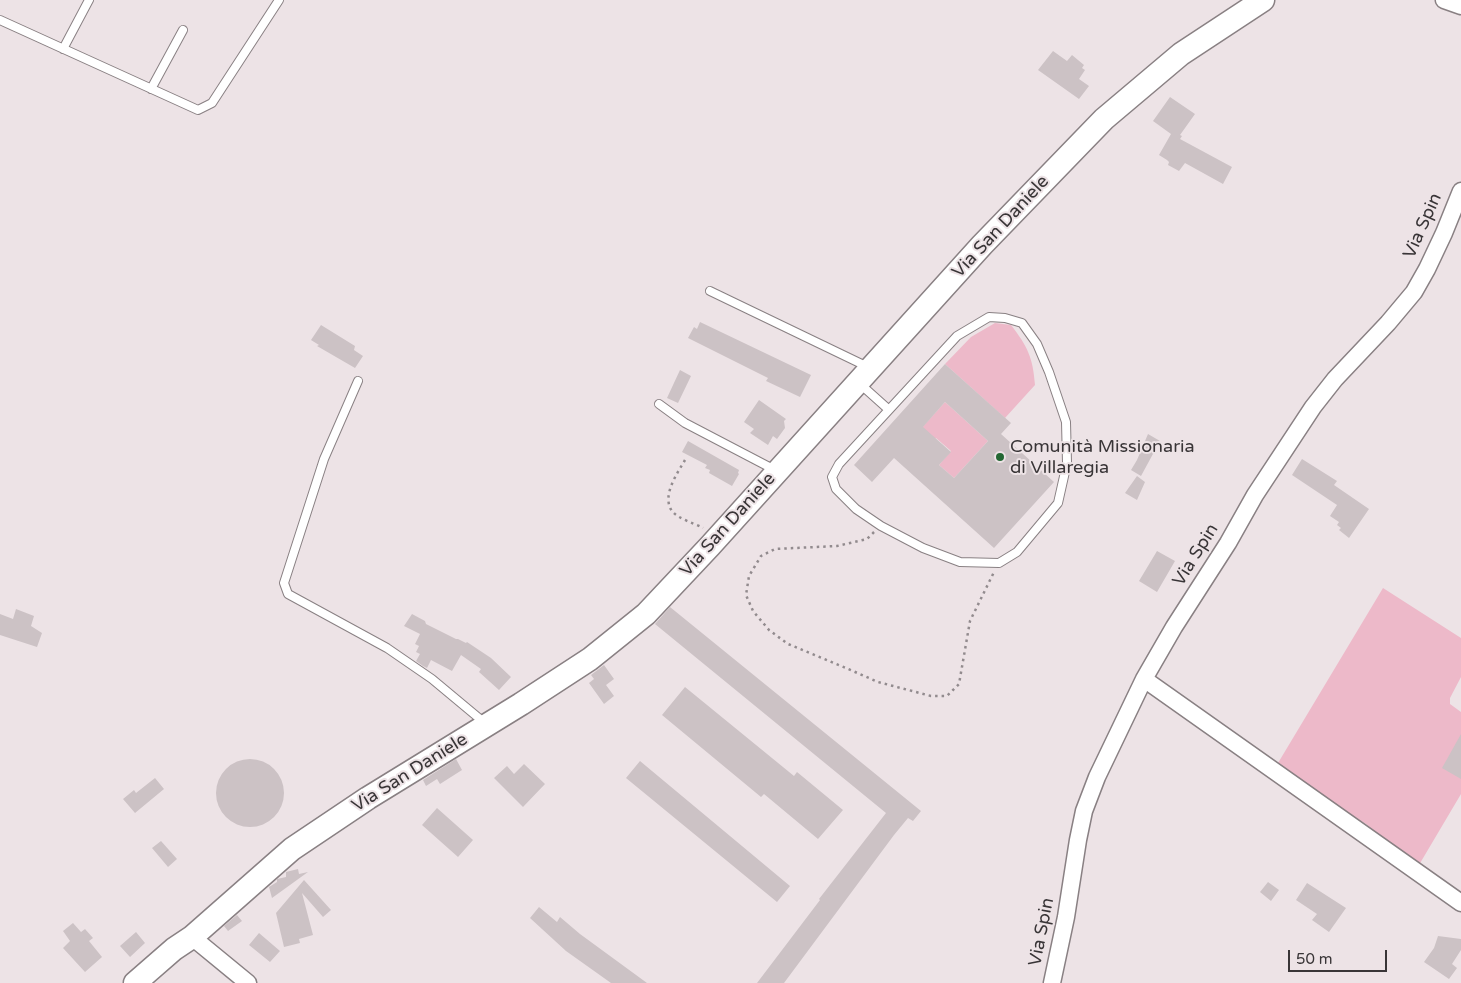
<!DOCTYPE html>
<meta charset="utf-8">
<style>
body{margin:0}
#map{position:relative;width:1461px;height:983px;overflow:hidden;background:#ede3e6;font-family:"Varela Round",sans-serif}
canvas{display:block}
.scale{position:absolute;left:1288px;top:950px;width:99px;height:22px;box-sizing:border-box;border:2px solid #393537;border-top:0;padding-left:6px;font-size:15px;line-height:18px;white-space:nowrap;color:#393537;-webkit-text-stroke:4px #ede3e6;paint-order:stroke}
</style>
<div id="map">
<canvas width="1461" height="983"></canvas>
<div class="scale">50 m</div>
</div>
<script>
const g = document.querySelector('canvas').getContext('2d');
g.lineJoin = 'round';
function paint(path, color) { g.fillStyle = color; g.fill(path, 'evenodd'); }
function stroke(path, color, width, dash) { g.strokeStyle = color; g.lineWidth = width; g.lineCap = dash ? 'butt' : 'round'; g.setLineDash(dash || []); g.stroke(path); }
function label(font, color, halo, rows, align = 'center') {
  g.font = font + ' "Varela Round",sans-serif'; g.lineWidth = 4; g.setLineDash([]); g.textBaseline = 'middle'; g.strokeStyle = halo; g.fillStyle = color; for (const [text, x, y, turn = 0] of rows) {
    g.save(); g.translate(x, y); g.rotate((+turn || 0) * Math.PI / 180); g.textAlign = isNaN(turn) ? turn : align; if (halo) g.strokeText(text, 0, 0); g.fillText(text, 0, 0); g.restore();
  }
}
const green = new Path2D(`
 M995,323L1011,325C1028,347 1033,358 1035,385L1005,418L945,364L971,337Z
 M945,402L988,441L954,478L939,465L951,451L936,438L932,443L919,431Z
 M1383,588L1461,638V677L1450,698V704L1461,712V794L1416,870L1366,824L1275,768Z`);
const building = new Path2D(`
 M1053,51L1067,61L1072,55L1084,65L1082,68L1085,70L1079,79L1089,86L1079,99L1038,70Z
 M1170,97L1195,114L1180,135L1182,136L1180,139L1232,167L1223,184L1185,163L1179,171L1168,165L1169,162L1167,160L1159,155L1171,134L1153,121Z
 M700,322L811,375L800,397L766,381L768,378L688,338L694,327L697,329Z
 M321,325L355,346L354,350L363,356L355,368L317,346L319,345L311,340Z
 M945,364L1011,423L1001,434L1054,482L994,548L894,458L872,482L854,465ZM945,402L988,441L954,478L939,465L951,452L923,427Z
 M680,370L691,376L678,403L667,398Z
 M759,400L786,419L784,421L785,428L777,439L773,436L768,445L750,433L754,429L744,422Z
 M1148,434L1160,441L1141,476L1131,470L1137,460Z
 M688,441L739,470L738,473L739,474L732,486L709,473L710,470L705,468L707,465L682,452Z
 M1302,459L1337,481L1334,485L1369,509L1349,538L1339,530L1341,528L1337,525L1339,522L1330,516L1337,505L1292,475Z
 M1137,476L1145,482L1137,500L1125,493Z
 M1157,551L1175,561L1157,592L1139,581Z
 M670,607L921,811L913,821L908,818L894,835L784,983H757L820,900L819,899L886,813L655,624Z
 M16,609L34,616L31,626L42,633L37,647L0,635V614L13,619Z
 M412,614L425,621L426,624L456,639H458L466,643L467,642L491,658L511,677L499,690L479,672L481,669L461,655L452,671L431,660L427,668L423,666L416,661L420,654L416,652L419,646L415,644L420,634L404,626Z
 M604,665L614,679L606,685L614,696L604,704L589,683L594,679L591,675Z
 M685,687L794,776L797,772L843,810L818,839L764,794L761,797L662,715Z
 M1461,734V779L1442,768Z
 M216 793a34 34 0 1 1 68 0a34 34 0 1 1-68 0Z
 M456,759L462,770L440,784L437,779L426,786L423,780Z
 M640,761L790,886L777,902L626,778Z
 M524,764L545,784L523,807L494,778L507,766L514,774Z
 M155,778L164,789L135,813L123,799L134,790L136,793Z
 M437,808L473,840L458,857L422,825Z
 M161,841L177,859L168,867L152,848Z
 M298,869L299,874L308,872L272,898L269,887L277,882V879L286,877V872Z
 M304,880L331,910L323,917L302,893L313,935L299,939L300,943L284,947L276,913Z
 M1268,882L1279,890L1271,901L1260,892Z
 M1307,883L1346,908L1329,932L1312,920L1317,914L1296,900Z
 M539,907L557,922L560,917L580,934L647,983H611L566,951L530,918Z
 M237,915L242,921L228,931L224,926Z
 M73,923L81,932L85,929L93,938L89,941L102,957L85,972L63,948L70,941L63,931Z
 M136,932L145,943L130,957L120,946Z
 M259,933L280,951L270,962L249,945Z
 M1438,936L1461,939V950L1452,964L1457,968L1449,979L1424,962L1434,948Z`);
const path = new Path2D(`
 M685,460C678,472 661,496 672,511C678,519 694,523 703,528
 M874,532L867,539L837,546L775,549L761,556L749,576L746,595L753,611L769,630L788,644L846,668L878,682L931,696H947L959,684L970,621L994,572`);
const lane = new Path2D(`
 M0,20L198,110L212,103L279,0
 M63,49L89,0
 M151,89L183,30
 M710,291L868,367
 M989,317L1005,318L1022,323L1037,344L1049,372L1066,422L1067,463L1058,503L1017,552L999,563L960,562L923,548L881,526L856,509L836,489L832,477L839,464L957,336Z
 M358,381L324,459L284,583L288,594L387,648L432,679L486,724
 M859,383L888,409
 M659,404L685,423L775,470`);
const street = new Path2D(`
 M1444,0L1461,6
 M1144,679L1461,903
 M192,937L248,983
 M1052,983L1066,917L1078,840L1084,811L1097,777L1144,679L1174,627L1228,543L1255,495L1313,407L1335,379L1388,323L1414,292L1427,269L1444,233L1461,191`);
const secondary = new Path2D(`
 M135,983L174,949L192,937L292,849L368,798L521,704L590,659L646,614L710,546L982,245L1104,119L1181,54L1263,0`);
const markers = [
 [1000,457,5,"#236733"]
];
const streetNames = [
 ["Via Spin",1423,226,-66],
 ["Via San Daniele",1001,227,-47],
 ["Via San Daniele",728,525,-48],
 ["Via Spin",1196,555,-58],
 ["Via San Daniele",410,773,-32],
 ["Via Spin",1042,932,-79]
];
const poiNames = [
 ["Comunità Missionaria",1010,447],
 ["di Villaregia",1010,468]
];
paint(green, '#edb9c9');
paint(building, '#ccc2c5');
stroke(lane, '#898083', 10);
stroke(street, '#898083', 19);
stroke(secondary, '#898083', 25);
stroke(path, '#928b8e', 2.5, [2.5, 4]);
stroke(lane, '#fff', 8);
stroke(street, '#fff', 16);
stroke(secondary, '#fff', 22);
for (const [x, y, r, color] of markers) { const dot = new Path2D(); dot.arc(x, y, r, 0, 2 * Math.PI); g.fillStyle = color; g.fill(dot); stroke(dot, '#ede3e6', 2); }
label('18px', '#393537', '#ede3e6', streetNames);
label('18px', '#393537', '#ede3e6', poiNames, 'left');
</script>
